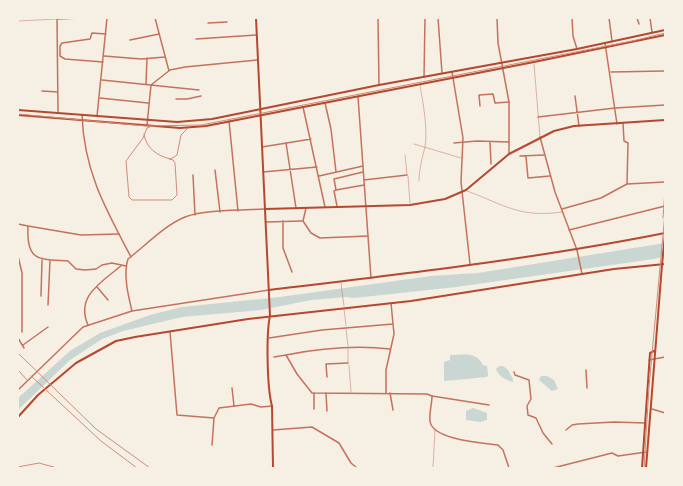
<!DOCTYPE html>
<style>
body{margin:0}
#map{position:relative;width:683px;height:486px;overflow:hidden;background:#f6efe4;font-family:"Open Sans",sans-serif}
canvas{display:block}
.frame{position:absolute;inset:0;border:19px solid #f6efe4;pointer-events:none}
</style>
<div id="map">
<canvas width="683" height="486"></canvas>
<div class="frame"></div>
</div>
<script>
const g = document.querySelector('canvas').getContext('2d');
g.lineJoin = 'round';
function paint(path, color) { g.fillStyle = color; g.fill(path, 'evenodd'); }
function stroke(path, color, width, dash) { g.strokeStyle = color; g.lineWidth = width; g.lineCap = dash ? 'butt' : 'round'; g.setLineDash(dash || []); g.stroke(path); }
const water = new Path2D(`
 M665,243V256L654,259L456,287L354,298L346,297L311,300L261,310L182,317L123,331L102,339L70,360L18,410V398L70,351L100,333L150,315L182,307L280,297L431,276L478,273Z
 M450,355C464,355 476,351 483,365L487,366L488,375L487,377L444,381V362L450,360Z
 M499,366H503L508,370L513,379V382C506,380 498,376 496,369Z
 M541,376H547L554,380L558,389L552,391L539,380Z
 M473,408L487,413V420L481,422L466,420V411Z`);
const service = new Path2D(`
 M18,21L57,19
 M534,64L540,137
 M414,144L461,158
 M405,155L407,174
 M408,176L410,203
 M419,181C419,169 422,159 425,147C428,129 423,103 420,85
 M467,191C505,205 519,218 562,212
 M341,283L344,306
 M344,309L346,326
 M346,329L348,346
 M348,349V362
 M349,365L351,392
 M433,468L435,430`);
const minor = new Path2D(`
 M57,18L58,112
 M155,18L169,71
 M378,18L379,85
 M438,18L442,73
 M572,18L573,36L577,49
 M609,18L612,41
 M637,18L639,24
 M650,18L652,32
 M57,19L81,18
 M208,23L227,22
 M196,39L256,35
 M130,40L159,34
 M605,43L617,124
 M104,56L141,59L165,57
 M103,62L65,59L60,56V46L62,43L90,39L92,33L106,34
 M611,72L665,71
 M102,80L199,90
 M146,84L147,58
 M42,91L58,92
 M575,96L579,126
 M100,98L148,103
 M176,99H187L201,96
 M325,103L331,129L336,172
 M480,106L479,95L493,94L495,103L509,102
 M303,107L325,207
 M538,117L615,108L665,105
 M229,121L238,211
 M623,123L624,141L628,143L627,184
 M147,125L151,85L170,70L185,67L257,60
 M490,142L491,164
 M286,143L296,208
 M454,143L477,141L509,142
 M262,147L311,139
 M520,156L544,155
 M526,157L528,178L550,176
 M215,170L220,212
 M263,172L317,167
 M363,172L334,179L336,190L364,185
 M193,175L195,215
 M319,176L363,166
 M364,180L407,175
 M336,190L334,191L337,206
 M306,208L303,221L311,233L320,238L368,236
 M562,209L601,198L627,184L665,182
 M283,221V248L292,272
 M266,222L302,221
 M18,224L28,226C26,262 39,259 68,261L76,269L85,270L96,269L102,265L112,263L126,266
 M28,226L81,235L119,234
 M569,230L665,206
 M577,250L582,274
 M18,256L22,273V332
 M97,287L108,300
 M41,296L42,260
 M48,305L50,260
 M88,325C75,296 102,282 122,265
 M170,332L177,415L214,418
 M18,338L24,348
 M269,338L322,330L393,324
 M23,345L48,327
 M286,355C322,348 354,345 390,349
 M649,360L665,357
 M586,370L587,388
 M514,372L515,375L529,380L531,399L527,406L528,415L536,418L543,433L552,444
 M327,377L326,364L348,363
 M232,388L234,406
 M314,393V409
 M326,393L327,411
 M386,393V370L394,334L391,303
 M390,393L393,410
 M432,396L489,405
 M652,409L665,413
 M273,430L312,427L339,443L351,463L357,468
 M566,430L572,425L578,424L614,422L645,423
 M212,445L214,418L219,408L251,404L261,407L272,406`);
const tertiary = new Path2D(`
 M497,18L498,43L509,102V154
 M452,72L463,138L461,182L470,264
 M424,77L425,18
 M358,97L371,278
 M82,115C84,171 105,208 131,257
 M97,116L107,18
 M540,137L555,192L577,250
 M132,311C128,295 123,274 128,259C146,245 165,225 185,217C203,210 244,210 265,209
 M274,357L286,355L297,374L312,393L427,394L432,396C432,404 429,413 430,421C432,440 483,443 498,445L503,450L509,468
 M18,390L83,327L132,311L269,290
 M553,468L612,453L618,456L646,452`);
const secondary = new Path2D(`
 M256,18L270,316C266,334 267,388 272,406L273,468
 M265,209L410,205L445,199L466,190L509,154L554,131L574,126L665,120
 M269,290C402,274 534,259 665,233
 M18,417L38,395L76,363L116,341L135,337L248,319L411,301L614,269L665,264
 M642,468L650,353L654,351
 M646,468L662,265`);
const primary = new Path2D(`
 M18,110L177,122L212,119L379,85L577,49L665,30
 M18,115L180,128L206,126L534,62L665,35
 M662,265L665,234`);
const tram = new Path2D(`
 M18,114L146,126L201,125L632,41L665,33
 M152,126L147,128L143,138L126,161L129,197L132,200H172L177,195L175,163L173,160L169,159
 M144,134C146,148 157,156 171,159L177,155L181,135L188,128
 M663,218L665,190
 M644,468L649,387L665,213`);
const rail = new Path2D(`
 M18,353L96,429L150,468
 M18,370L27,380
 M31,376L101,441L137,468
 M18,467L39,463L57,468`);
paint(water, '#c9d6d2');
stroke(service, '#c5725c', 0.5);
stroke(minor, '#c5725c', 1.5);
stroke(tertiary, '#c5725c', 1.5);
stroke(secondary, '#b5482f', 2);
stroke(primary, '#b5482f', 2);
stroke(tram, '#cf8b77', 1);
stroke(rail, '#cf8b77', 1);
</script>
